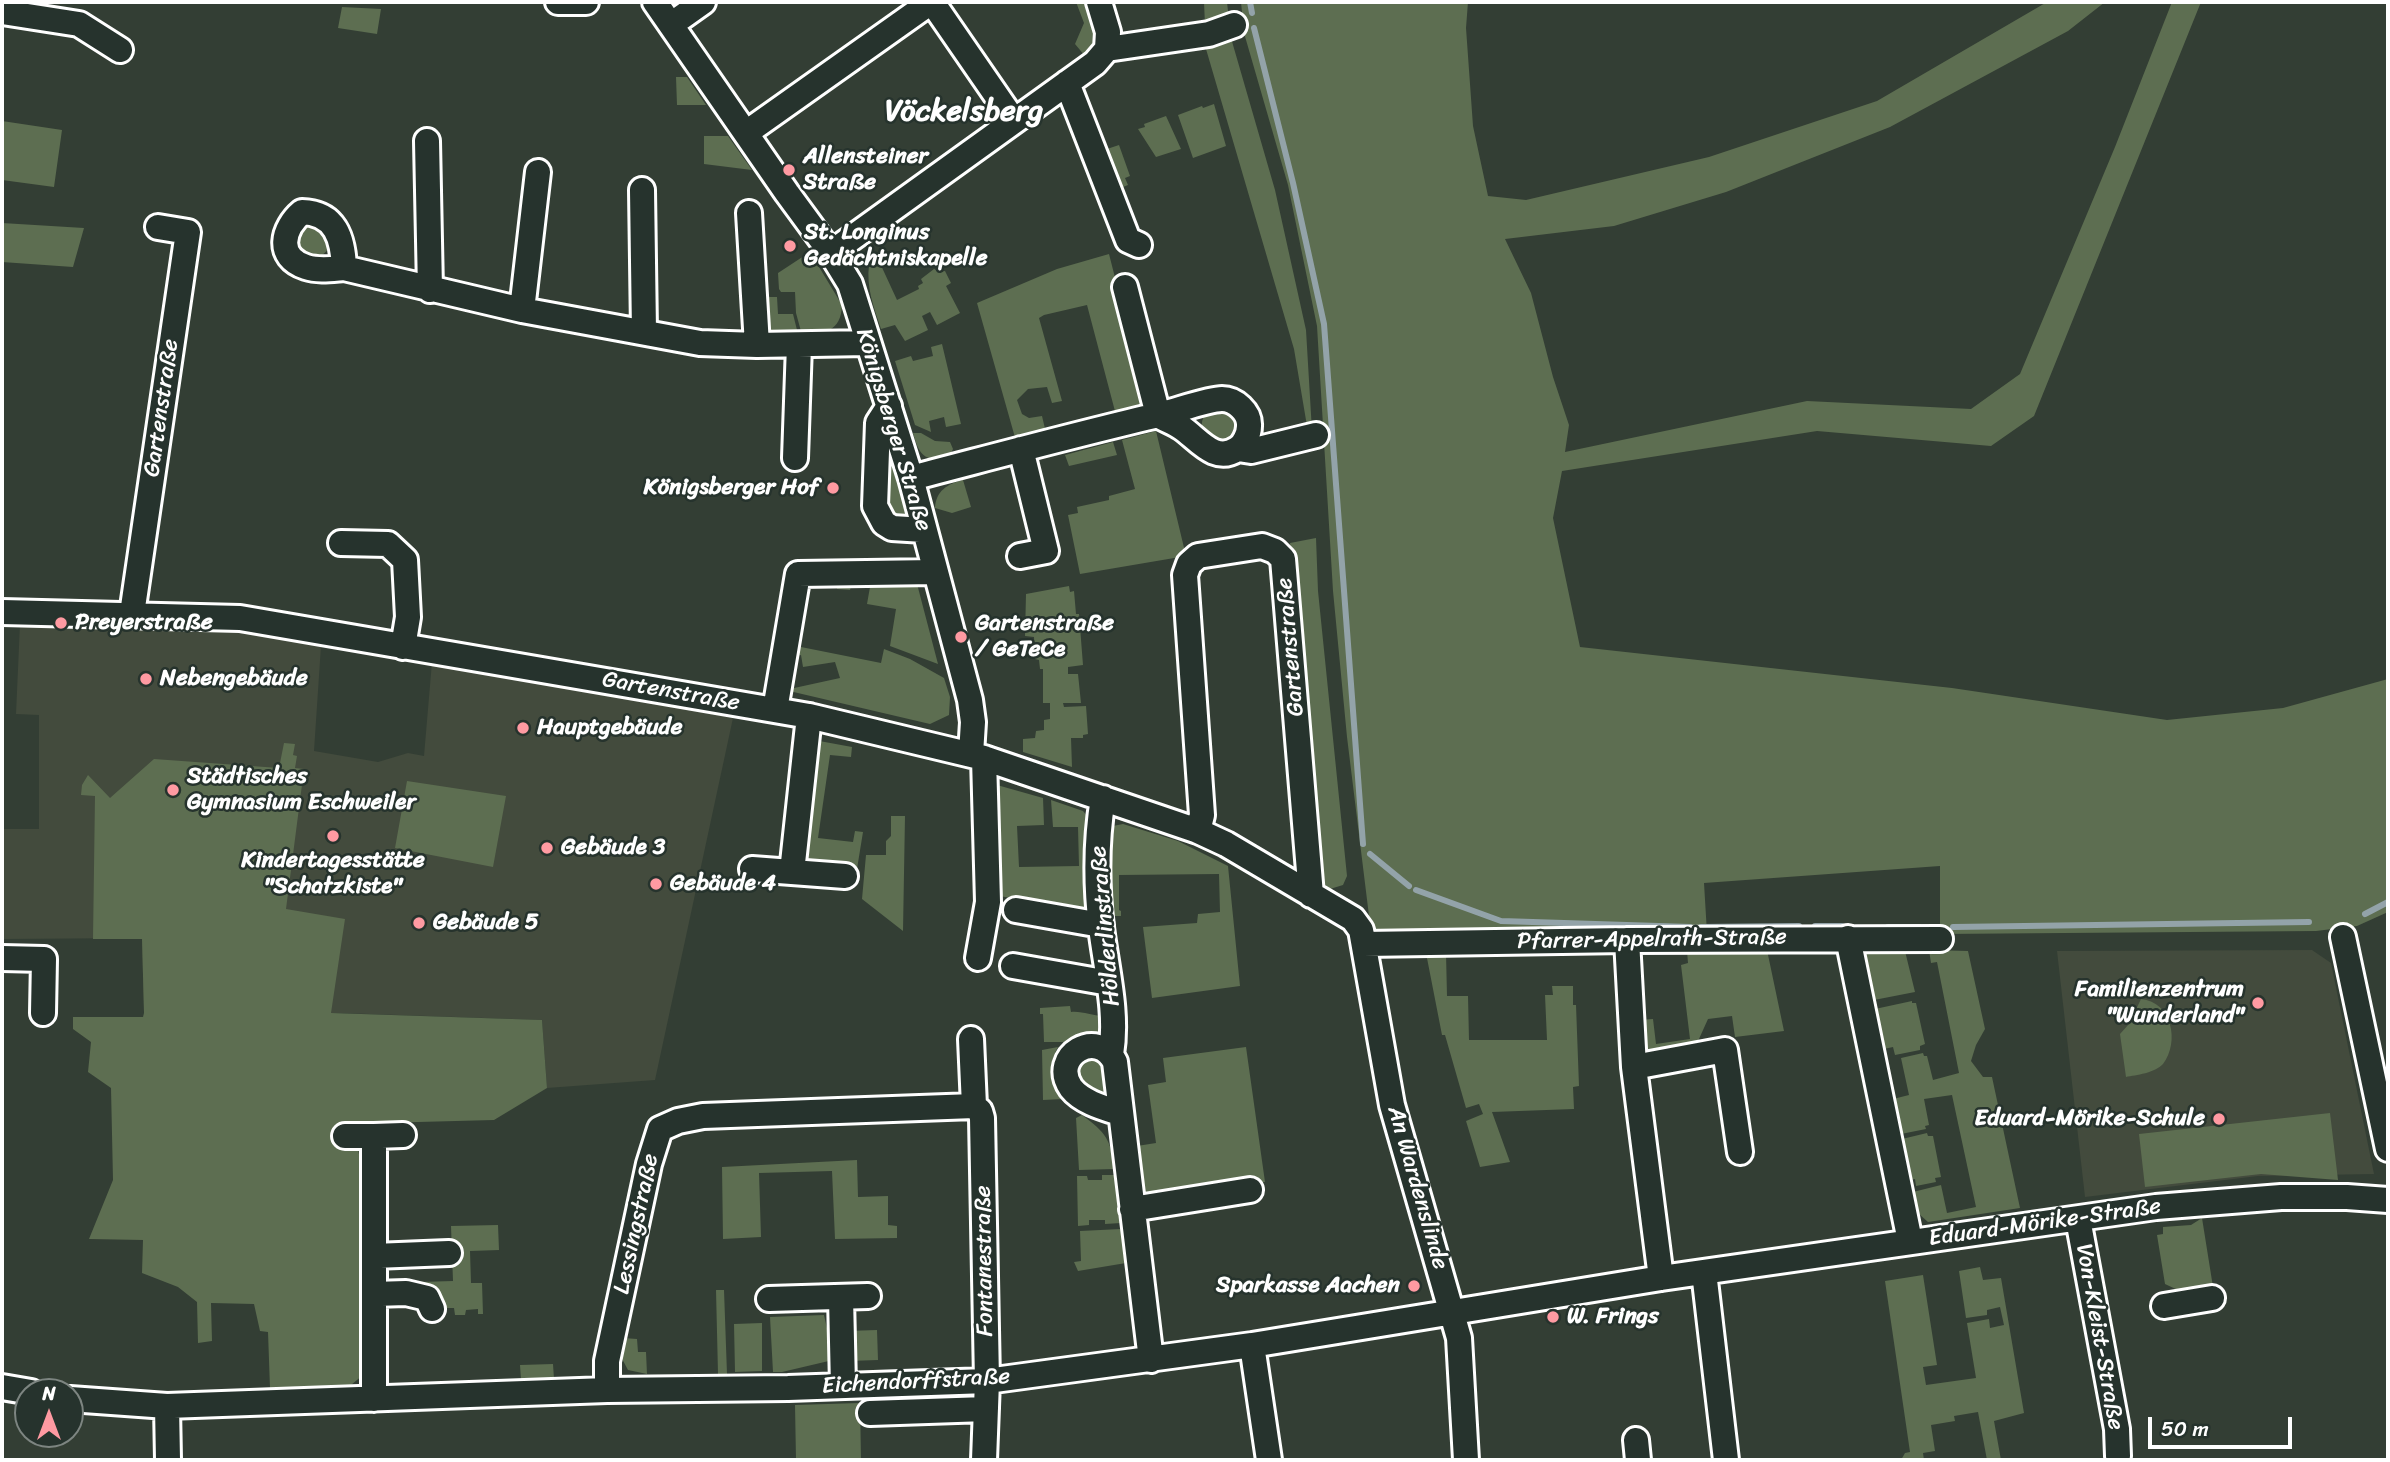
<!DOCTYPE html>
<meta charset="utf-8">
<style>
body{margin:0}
#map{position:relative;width:2390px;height:1462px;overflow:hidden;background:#333e34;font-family:Sriracha,sans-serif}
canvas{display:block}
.frame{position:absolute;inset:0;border:4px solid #fff;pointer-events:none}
.north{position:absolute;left:14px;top:1378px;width:70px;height:70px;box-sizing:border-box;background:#26332d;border:2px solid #7d8581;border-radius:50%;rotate:0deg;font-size:19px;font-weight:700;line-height:28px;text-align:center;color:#fff}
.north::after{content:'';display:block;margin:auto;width:24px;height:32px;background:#ff9aa2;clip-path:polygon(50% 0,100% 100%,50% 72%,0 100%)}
.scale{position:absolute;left:2148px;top:1417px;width:144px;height:32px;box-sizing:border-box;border:4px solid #fff;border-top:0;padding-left:9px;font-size:21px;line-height:24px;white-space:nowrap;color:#fff;-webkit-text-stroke:5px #26332d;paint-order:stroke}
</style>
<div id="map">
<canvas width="2390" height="1462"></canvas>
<div class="frame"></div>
<div class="north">N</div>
<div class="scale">50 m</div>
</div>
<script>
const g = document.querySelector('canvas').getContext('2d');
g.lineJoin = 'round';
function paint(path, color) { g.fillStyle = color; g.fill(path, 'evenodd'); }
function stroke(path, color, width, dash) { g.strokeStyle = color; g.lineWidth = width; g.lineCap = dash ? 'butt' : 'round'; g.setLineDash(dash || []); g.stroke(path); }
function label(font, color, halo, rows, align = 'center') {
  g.font = font + ' Sriracha,sans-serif'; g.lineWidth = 5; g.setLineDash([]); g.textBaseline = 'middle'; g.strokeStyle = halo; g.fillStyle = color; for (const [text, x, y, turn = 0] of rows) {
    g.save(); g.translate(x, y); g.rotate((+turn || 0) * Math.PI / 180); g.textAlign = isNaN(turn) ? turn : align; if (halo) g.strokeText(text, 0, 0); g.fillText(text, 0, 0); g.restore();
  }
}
const built = new Path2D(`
 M20,624L236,630L321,646L314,751L378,762L408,753L424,756L432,662L733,718L655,1080L547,1088L542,1020L340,1013H144L142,938L2,939V829H39V715L16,714Z
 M2312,950L2331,963L2374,1174L2258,1176L2085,1197L2057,951Z`);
const green = new Path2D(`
 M1076,2H1089L1097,39L1085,56L1075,44L1084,23Z
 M1204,2H1227L1231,38L1275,190L1306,330L1312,431L1308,432L1294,349L1206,49Z
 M1241,2H1468L1466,28L1473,126L1488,196L1526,200L1709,157L1877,101L2047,2H2105L2068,31L1890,127L1726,192L1614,226L1505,239L1531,293L1553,377L1569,425L1565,452L1807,401L1971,409L2020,374L2115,147L2172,2H2201L2034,416L1991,446L1817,431L1562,471L1553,518L1580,647L1952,688L2167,720L2283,708L2388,679V912L2357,926L2316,931L1940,934V866L1704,883L1707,933L1380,935L1370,924L1347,737L1333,591L1317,326L1288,185L1244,33Z
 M342,7L381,9L377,34L338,28Z
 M676,77H687L706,105H677Z
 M1214,104L1226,146L1193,158L1178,115L1202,106L1203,108Z
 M1166,116L1181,149L1156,157L1138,129L1145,127L1144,124Z
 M2,121L62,130L54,187L2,180Z
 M704,136H728L752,170L704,164Z
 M1119,145L1130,176L1125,178L1128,185L1118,189L1104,150Z
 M320,222L330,246C323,258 315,259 302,257L291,236L296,225Z
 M2,223L84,228L73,267L2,262Z
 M810,252L842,305C841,332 824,334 802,335L796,313L795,292H781L779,289L778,273Z
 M1109,254L1148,407L1116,415L1087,305L1044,315L1039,318L1062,401L1052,403L1047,387L1028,389L1017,400L1022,414L1029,418L1042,416L1046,433L1016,441L977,303L1057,269Z
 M879,261L897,300L919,289L918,286L923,283L921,279L934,269L940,272L945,271L951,283L946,286L960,313L937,325L930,312L922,316L928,330L905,341L895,325L881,329C874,308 866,287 869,265Z
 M760,297H777L778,314H793L798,334L766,336Z
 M942,344L961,424L946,427L944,417L929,421L931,432L915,425L895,361L911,356L913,361L933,356L931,347Z
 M1229,407L1241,428L1225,446L1203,434C1198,411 1211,410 1229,407Z
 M886,431L911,518L886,516Z
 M1156,431L1186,556L1080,574L1068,515L1078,513L1077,507L1109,500V496L1135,489L1122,440Z
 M913,433H921L935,441L950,442L953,449L949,457C925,463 919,455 913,433Z
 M1113,442L1117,455L1069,466L1065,455Z
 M963,480L971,507L952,513L935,508C936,491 947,484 963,480Z
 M1316,538L1318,591L1347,876L1343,885L1330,889L1315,877L1316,803L1290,543Z
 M838,579L916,580L938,664L890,646L896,609L867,604L870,587L852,583L850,590L837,589Z
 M1069,586L1070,592L1074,591L1076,614H1079L1083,665L1068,667V674H1078L1081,703H1063L1064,707L1086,706L1088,734L1083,735V738H1071L1072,767L1023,752V739L1035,738L1036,731L1044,730V720L1050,719V703H1043V669H1040L1039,660L1035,659L1034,637L1025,636L1026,594Z
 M796,646L881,663L884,649L910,659L944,678L950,697L949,715L930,724L785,690L840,678L835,662L803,667L801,655L789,658Z
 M814,740L852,747L851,757L830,755L818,838L853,842L855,831L863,832L856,875L800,868Z
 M284,743L295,744L293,755L297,756L295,768L304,769L286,909L345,919L331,1013L542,1020L547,1088L494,1120L342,1124V1141L358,1148L360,1161L363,1375L351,1385L270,1388L268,1332L260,1331L254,1304L211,1303L212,1341L198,1343L197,1302L178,1287L142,1273L143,1240L89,1239L113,1180L111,1088L88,1072L91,1042L73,1029V1017H143L144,1013L142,939H93L95,796L81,795L82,785L88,775L110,798L154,759L279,768Z
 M407,781L506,796L493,867L395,848Z
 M997,785L1043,798L1044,825L1017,826L1019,867L1079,866L1078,827H1053L1051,800L1083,811L1088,817L1091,911L999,896Z
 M891,816H905L903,931L862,899L866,855H886V841L891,836Z
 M1123,824L1178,841L1228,866L1240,986L1152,998L1143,927L1197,923L1198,914L1220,912L1219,874L1119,875V910L1121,911V916H1106L1109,829L1113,826Z
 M1904,947L1915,992L1874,1000L1865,952L1870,949Z
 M1767,950L1784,1031L1735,1037L1732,1016L1708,1019L1694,1050L1646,1054L1639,1020L1653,1019L1656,1044L1690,1039L1681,965L1688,963L1687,951Z
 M1929,950L1968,951L1985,1029L1976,1045L1971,1061L1983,1077H1992L2020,1208L1928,1222L1918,1213L1913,1192L1941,1185L1947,1213L1976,1207L1952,1095L1924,1099L1929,1125L1925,1126L1926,1129L1901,1134L1893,1099L1909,1095L1901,1058L1923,1053L1924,1056H1927L1933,1080L1959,1073L1937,962L1931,963Z
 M1426,953H1446L1447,996H1468L1469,1040H1547L1545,995H1553L1552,986H1573V1005H1576L1579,1086L1573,1087L1574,1109L1492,1112L1510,1162L1480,1167L1466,1121L1483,1114L1479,1104L1466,1108L1445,1035H1442Z
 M2141,999C2172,1002 2180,1042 2163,1064C2155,1073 2136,1075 2126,1077L2120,1034L2129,1024Z
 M1912,1001V1003H1916L1925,1044L1920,1046V1050L1895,1055L1893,1047L1884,1049L1875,1009Z
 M1070,1006L1071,1012C1083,1011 1091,1016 1104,1016V1031L1100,1034L1085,1035L1063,1042H1044L1043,1014H1040V1008Z
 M1058,1047C1048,1064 1050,1085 1063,1099L1043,1100L1042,1050Z
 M1246,1047L1265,1182L1144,1199L1137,1146L1156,1143L1148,1085L1166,1082L1163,1058Z
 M1091,1054L1103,1063L1109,1089L1107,1095L1102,1097L1075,1078L1076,1063Z
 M2330,1113L2338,1180L2261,1174L2145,1187L2139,1134Z
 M1082,1115C1106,1133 1111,1139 1114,1169L1079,1170L1076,1118Z
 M1927,1133L1928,1136H1933L1941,1177L1935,1178L1936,1182L1916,1186L1915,1179L1910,1180L1902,1139Z
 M857,1160L858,1197L888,1196V1225L897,1226V1238L835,1239L832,1171L759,1173L761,1237L723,1239L722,1167Z
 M1102,1175H1115L1121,1223L1105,1224V1220H1089V1225L1078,1226L1077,1176H1087L1088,1180H1102Z
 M2202,1218L2213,1287L2182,1292L2165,1284L2157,1235L2163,1234V1227L2191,1225Z
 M498,1225L499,1250L470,1251L471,1283H482L483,1314H478V1309L466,1310L465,1315H455L454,1308H440L419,1282L453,1281L451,1226Z
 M1121,1229L1126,1263L1078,1271L1074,1262L1081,1261L1080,1231Z
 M1980,1267L1983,1280L2001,1278L2024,1413L1994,1421L2001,1460H1987L1978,1412L1954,1416L1955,1421L1931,1425L1935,1451L1923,1453L1924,1460H1901L1905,1453L1910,1452L1885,1281L1923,1275L1937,1365L1923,1367L1926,1385L1976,1378L1967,1323L1989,1319L1990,1328L2004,1325L2000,1307L1987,1310V1315L1966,1318L1959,1271Z
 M716,1290H724L727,1374H718Z
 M824,1315L828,1333L832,1334L833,1360L782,1372H773L770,1317Z
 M762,1323V1371L735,1372L734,1324Z
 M877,1330L878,1360L848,1361L847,1331Z
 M623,1338L637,1339L638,1352H646L647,1374L628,1370L620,1355Z
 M553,1364L554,1379L521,1380L520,1365Z
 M860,1403L861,1460H796L795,1405Z`);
const stream = new Path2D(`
 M1250,2L1252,13
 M1254,28L1293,183L1324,324L1363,844
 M1370,854L1409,886
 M1416,890L1501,921L1690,927
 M2365,914L2388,902
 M1815,926H1842
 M1701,927L1799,926
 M1888,927H1919
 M1953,927L2309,922`);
const minor = new Path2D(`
 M558,2H586
 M655,2L787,193L831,253L850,284L911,478L970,700L973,722L971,754
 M932,2L1014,121
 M1099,2L1108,32L1107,49
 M2,12L79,24L120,50
 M672,24L703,2
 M1067,83L1128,240L1139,245
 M746,133L931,2
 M427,141L430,290
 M642,190L644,332
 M749,213L757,345
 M831,253L1095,63L1107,49L1209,34L1234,25
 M344,268C343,239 336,213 302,212C283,228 275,257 306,267C318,271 331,269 344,268L522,310L700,343L757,345L867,343
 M522,310L538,172
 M889,406L878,423L875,506L884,523L892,528L924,530
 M1238,449L1251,451L1316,435
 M795,458L799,345
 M911,478C992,457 1073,435 1154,416C1171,413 1207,399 1222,399C1235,399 1250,412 1249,426C1249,434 1244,445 1237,449C1215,464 1198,439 1182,428C1175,423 1166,420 1158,415L1125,287
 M341,543L388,544L405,560L408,617L403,647
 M1020,556L1046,551L1021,449
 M2,612L240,618L809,716L984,758L1198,831L1226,844L1353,919L1361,930L1392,1105L1459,1338L1466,1460
 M132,614L188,232L158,227
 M775,710L798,574L935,572
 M1103,798C1096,840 1096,885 1101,927C1106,969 1118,1012 1111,1055
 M1198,831L1202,815L1185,575L1189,564L1198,556L1262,546L1275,551L1283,559L1311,895
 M752,869L845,876
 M792,872L809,716
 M1016,910L1101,925
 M2343,937L2388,1149
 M1848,938L1910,1241
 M1627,940L1634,1067L1661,1278
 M1364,944L1627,940L1940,939
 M2,958L44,959L43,1013
 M978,958L988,902L984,758
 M1013,966L1109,983
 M1634,1067L1725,1050L1740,1152
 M974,1106L980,1111L982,1118L987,1381L984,1460
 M1120,1113C1104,1108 1082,1102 1071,1088C1049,1056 1098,1027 1115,1062L1151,1360
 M345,1136H374
 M1132,1209L1250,1190
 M2078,1219L2117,1429L2118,1456
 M374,1256L449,1253
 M1704,1272L1726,1460
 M374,1294L406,1293L427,1298L432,1309
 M841,1297L843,1386
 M769,1299L868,1296
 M2164,1306L2212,1298
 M1252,1345L1269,1460
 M2,1387L31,1392
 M607,1390V1361L649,1164L660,1129L678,1121L703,1116L974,1106L971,1039
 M70,1399L167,1406L607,1390L788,1388L987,1381L1252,1345L1661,1278L2156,1207L2281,1197H2347L2388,1200
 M374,1399V1136L403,1135
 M167,1406L168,1460
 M870,1413L986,1409
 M1636,1440L1638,1460`);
const markers = [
 [789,170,7,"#ff9aa2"],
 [790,246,7,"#ff9aa2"],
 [833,488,7,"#ff9aa2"],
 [61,623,7,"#ff9aa2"],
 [961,637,7,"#ff9aa2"],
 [146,679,7,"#ff9aa2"],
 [523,728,7,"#ff9aa2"],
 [173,790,7,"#ff9aa2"],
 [333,836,7,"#ff9aa2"],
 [547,848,7,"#ff9aa2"],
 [656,884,7,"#ff9aa2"],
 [419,923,7,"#ff9aa2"],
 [2258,1003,7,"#ff9aa2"],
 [2219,1119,7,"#ff9aa2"],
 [1414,1286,7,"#ff9aa2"],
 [1553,1317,7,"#ff9aa2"]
];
const poiNames = [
 ["Allensteiner",803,157],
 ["Straße",803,183],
 ["St. Longinus",804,233],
 ["Gedächtniskapelle",804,259],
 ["Königsberger Hof",819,488,"right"],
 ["Preyerstraße",75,623],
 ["Gartenstraße",975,624],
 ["/ GeTeCe",975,650],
 ["Nebengebäude",160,679],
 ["Hauptgebäude",537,728],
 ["Städtisches",187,777],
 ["Gymnasium Eschweiler",187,803],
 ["Gebäude 3",561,848],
 ["Kindertagesstätte",333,861,"center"],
 ["\"Schatzkiste\"",333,887,"center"],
 ["Gebäude 4",670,884],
 ["Gebäude 5",433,923],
 ["Familienzentrum",2244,990,"right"],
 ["\"Wunderland\"",2244,1016,"right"],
 ["Eduard-Mörike-Schule",2205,1119,"right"],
 ["Sparkasse Aachen",1400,1286,"right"],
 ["W. Frings",1567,1317]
];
const streetNames = [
 ["Gartenstraße",162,408,-82],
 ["Königsberger Straße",893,430,73],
 ["Gartenstraße",1291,647,-95],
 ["Gartenstraße",671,692,10],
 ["Hölderlinstraße",1106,926,-95],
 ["Pfarrer-Appelrath-Straße",1652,940,-1],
 ["An Wardenslinde",1417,1188,74],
 ["Eduard-Mörike-Straße",2045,1223,-8],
 ["Lessingstraße",637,1224,-78],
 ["Fontanestraße",985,1261,-91],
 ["Von-Kleist-Straße",2099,1337,80],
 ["Eichendorffstraße",916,1382,-3]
];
const districtNames = [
 ["Vöckelsberg",964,112]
];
paint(built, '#434b3d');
paint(green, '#5d6e51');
stroke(stream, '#93a3a9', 6);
stroke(minor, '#fff', 30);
stroke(minor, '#26332d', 24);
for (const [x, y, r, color] of markers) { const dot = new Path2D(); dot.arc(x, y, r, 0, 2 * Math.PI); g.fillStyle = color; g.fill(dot); stroke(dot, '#26332d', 2.5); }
label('bold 23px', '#fff', '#26332d', poiNames, 'left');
label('23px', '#fff', '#26332d', streetNames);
label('bold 30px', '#fff', '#26332d', districtNames);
</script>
